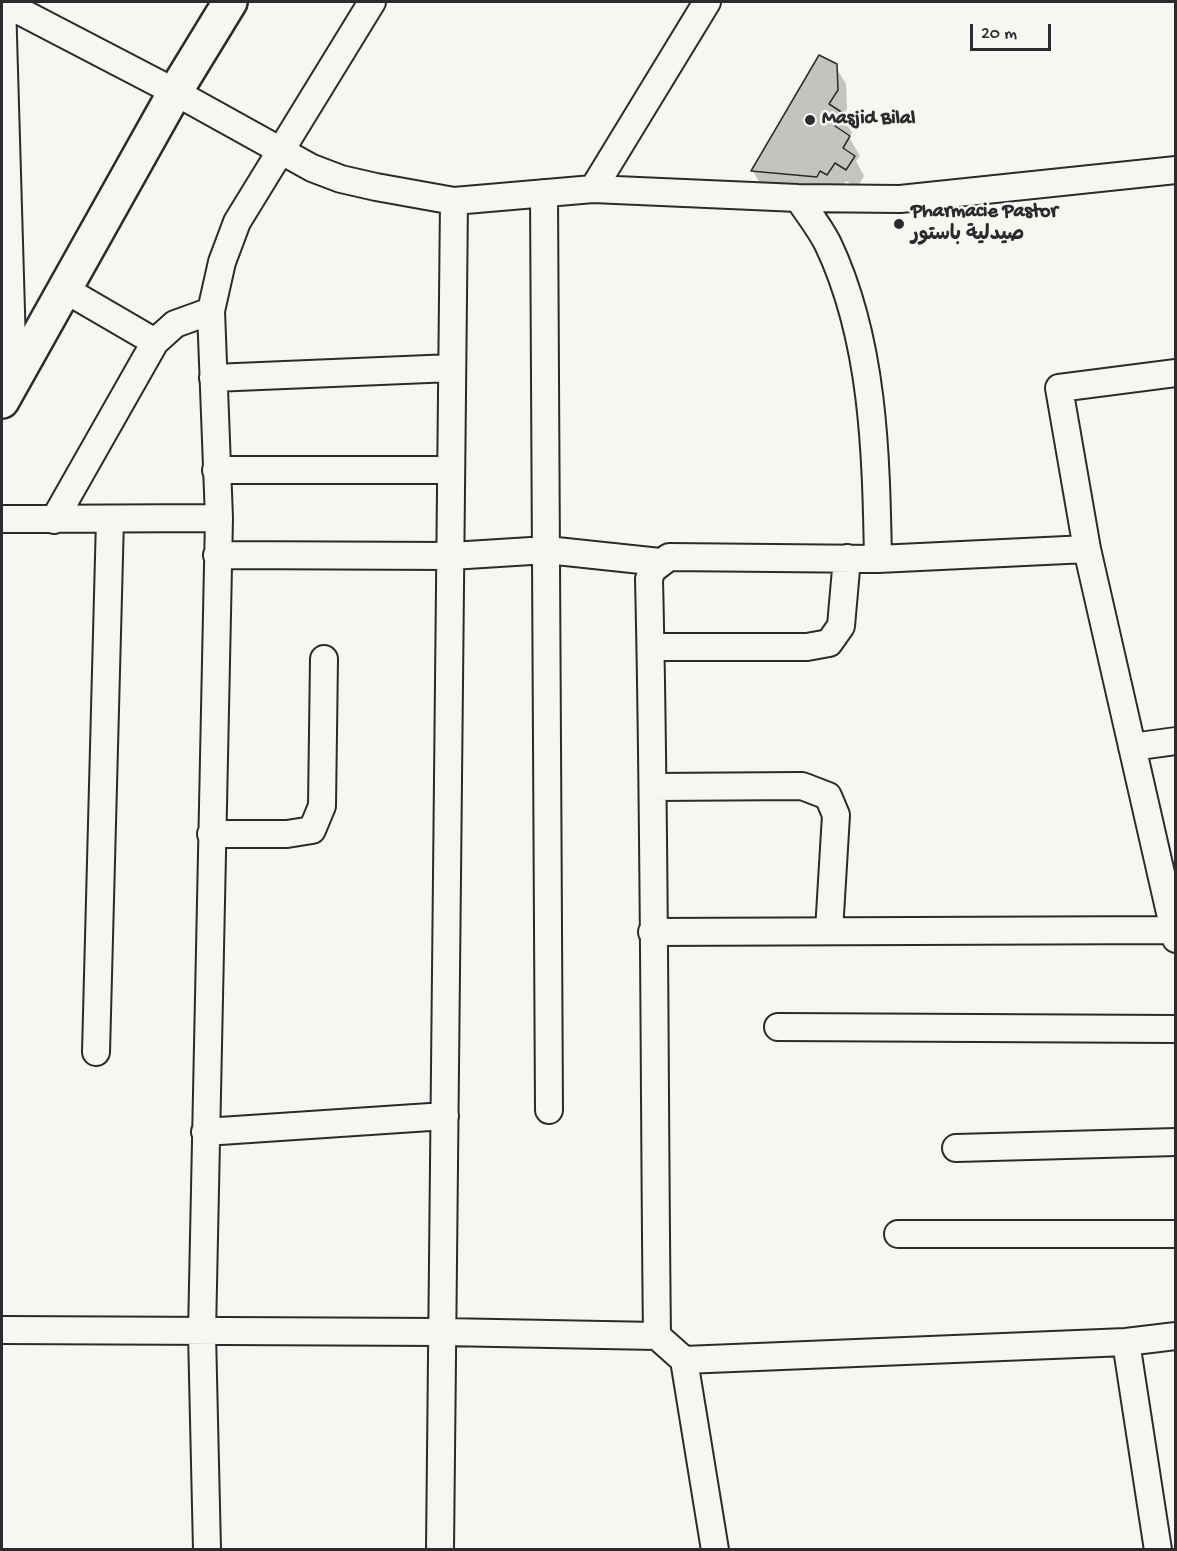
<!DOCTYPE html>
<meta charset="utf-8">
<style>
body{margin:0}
#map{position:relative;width:1177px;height:1551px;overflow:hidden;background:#f6f6f2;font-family:"Gochi Hand",sans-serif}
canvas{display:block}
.frame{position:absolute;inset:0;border:3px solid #2b2b2b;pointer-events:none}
.scale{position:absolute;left:970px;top:24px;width:81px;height:27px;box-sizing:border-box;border:3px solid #2b2b2b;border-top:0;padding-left:8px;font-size:18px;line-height:21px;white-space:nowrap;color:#2b2b2b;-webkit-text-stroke:4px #f6f6f2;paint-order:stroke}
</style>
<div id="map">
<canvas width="1177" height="1551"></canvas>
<div class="frame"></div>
<div class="scale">20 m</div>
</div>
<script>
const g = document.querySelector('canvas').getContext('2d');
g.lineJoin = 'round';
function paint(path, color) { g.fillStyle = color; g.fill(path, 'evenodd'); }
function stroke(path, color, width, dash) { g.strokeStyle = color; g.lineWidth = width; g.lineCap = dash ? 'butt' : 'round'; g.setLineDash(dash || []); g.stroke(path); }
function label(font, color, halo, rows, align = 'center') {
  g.font = font + ' "Gochi Hand","Playpen Sans Arabic",sans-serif'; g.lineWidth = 5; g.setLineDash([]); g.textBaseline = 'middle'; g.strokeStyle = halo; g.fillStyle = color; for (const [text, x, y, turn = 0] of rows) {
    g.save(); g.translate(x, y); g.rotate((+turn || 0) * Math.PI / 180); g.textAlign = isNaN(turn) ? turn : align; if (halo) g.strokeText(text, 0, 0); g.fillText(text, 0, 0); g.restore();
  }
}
const shadow = new Path2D(`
 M820,57L835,66L846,84L847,109L843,116L852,133L849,137L860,156L856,161L864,176L857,188L846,181L838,192L763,189L753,171Z`);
const building = new Path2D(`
 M819,55L837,64L838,90L829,104L843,113L835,126L850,136L843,148L855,156L846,170L835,163L827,175L820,171L817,177L751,171Z`);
const street = new Path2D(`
 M2,2L175,92L312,168L341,179L376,187L454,201L593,189L798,198L900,199L1176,170
 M2,2L13,380
 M593,189L707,2
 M544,193L549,1110
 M798,198C808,213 820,228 828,244C874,341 876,454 878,559
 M64,289L155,342
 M1176,373L1059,388L1087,549L1176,939
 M213,378L452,368
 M216,470H451
 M2,519L219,518
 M54,520L155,342L175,324L211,311
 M217,555L451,556L547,550L660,562
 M651,647H807L829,643L841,626L847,558
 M1132,747L1176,741
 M654,787L802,786L828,796L836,815L829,931
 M211,834H287L312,830L322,806L324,659
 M652,932L1173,930
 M778,1027L1176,1029
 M96,1052L110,519
 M205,1132L445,1116
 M956,1148L1176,1142
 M898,1234H1176
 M2,1330L443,1332L657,1336L684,1360L715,1550
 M657,1336C654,1084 655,831 649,579L652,570L669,557L878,559L1087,549
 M1126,1342L1158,1550
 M684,1360L1126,1342L1176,1336
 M207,1550L202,1333L219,518L211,311L222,262L237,222L372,2
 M440,1550L454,201`);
const secondary = new Path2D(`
 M2,401L175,92L230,2`);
const markers = [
 [810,120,6,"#2b2b2b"],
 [899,224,6,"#2b2b2b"]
];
const poiNames = [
 ["Masjid Bilal",822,120],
 ["Pharmacie Pastor",911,213],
 ["صيدلية باستور",911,236]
];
paint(shadow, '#0003');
paint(building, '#c3c3c0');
stroke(building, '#2b2b2b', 1.5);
stroke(street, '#2b2b2b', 30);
stroke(secondary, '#2b2b2b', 38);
stroke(street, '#f6f6f2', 26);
stroke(secondary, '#f6f6f2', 33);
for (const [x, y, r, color] of markers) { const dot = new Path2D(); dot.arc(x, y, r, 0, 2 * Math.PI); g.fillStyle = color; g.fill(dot); stroke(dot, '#f6f6f2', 2); }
label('bold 20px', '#2b2b2b', '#f6f6f2', poiNames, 'left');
</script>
